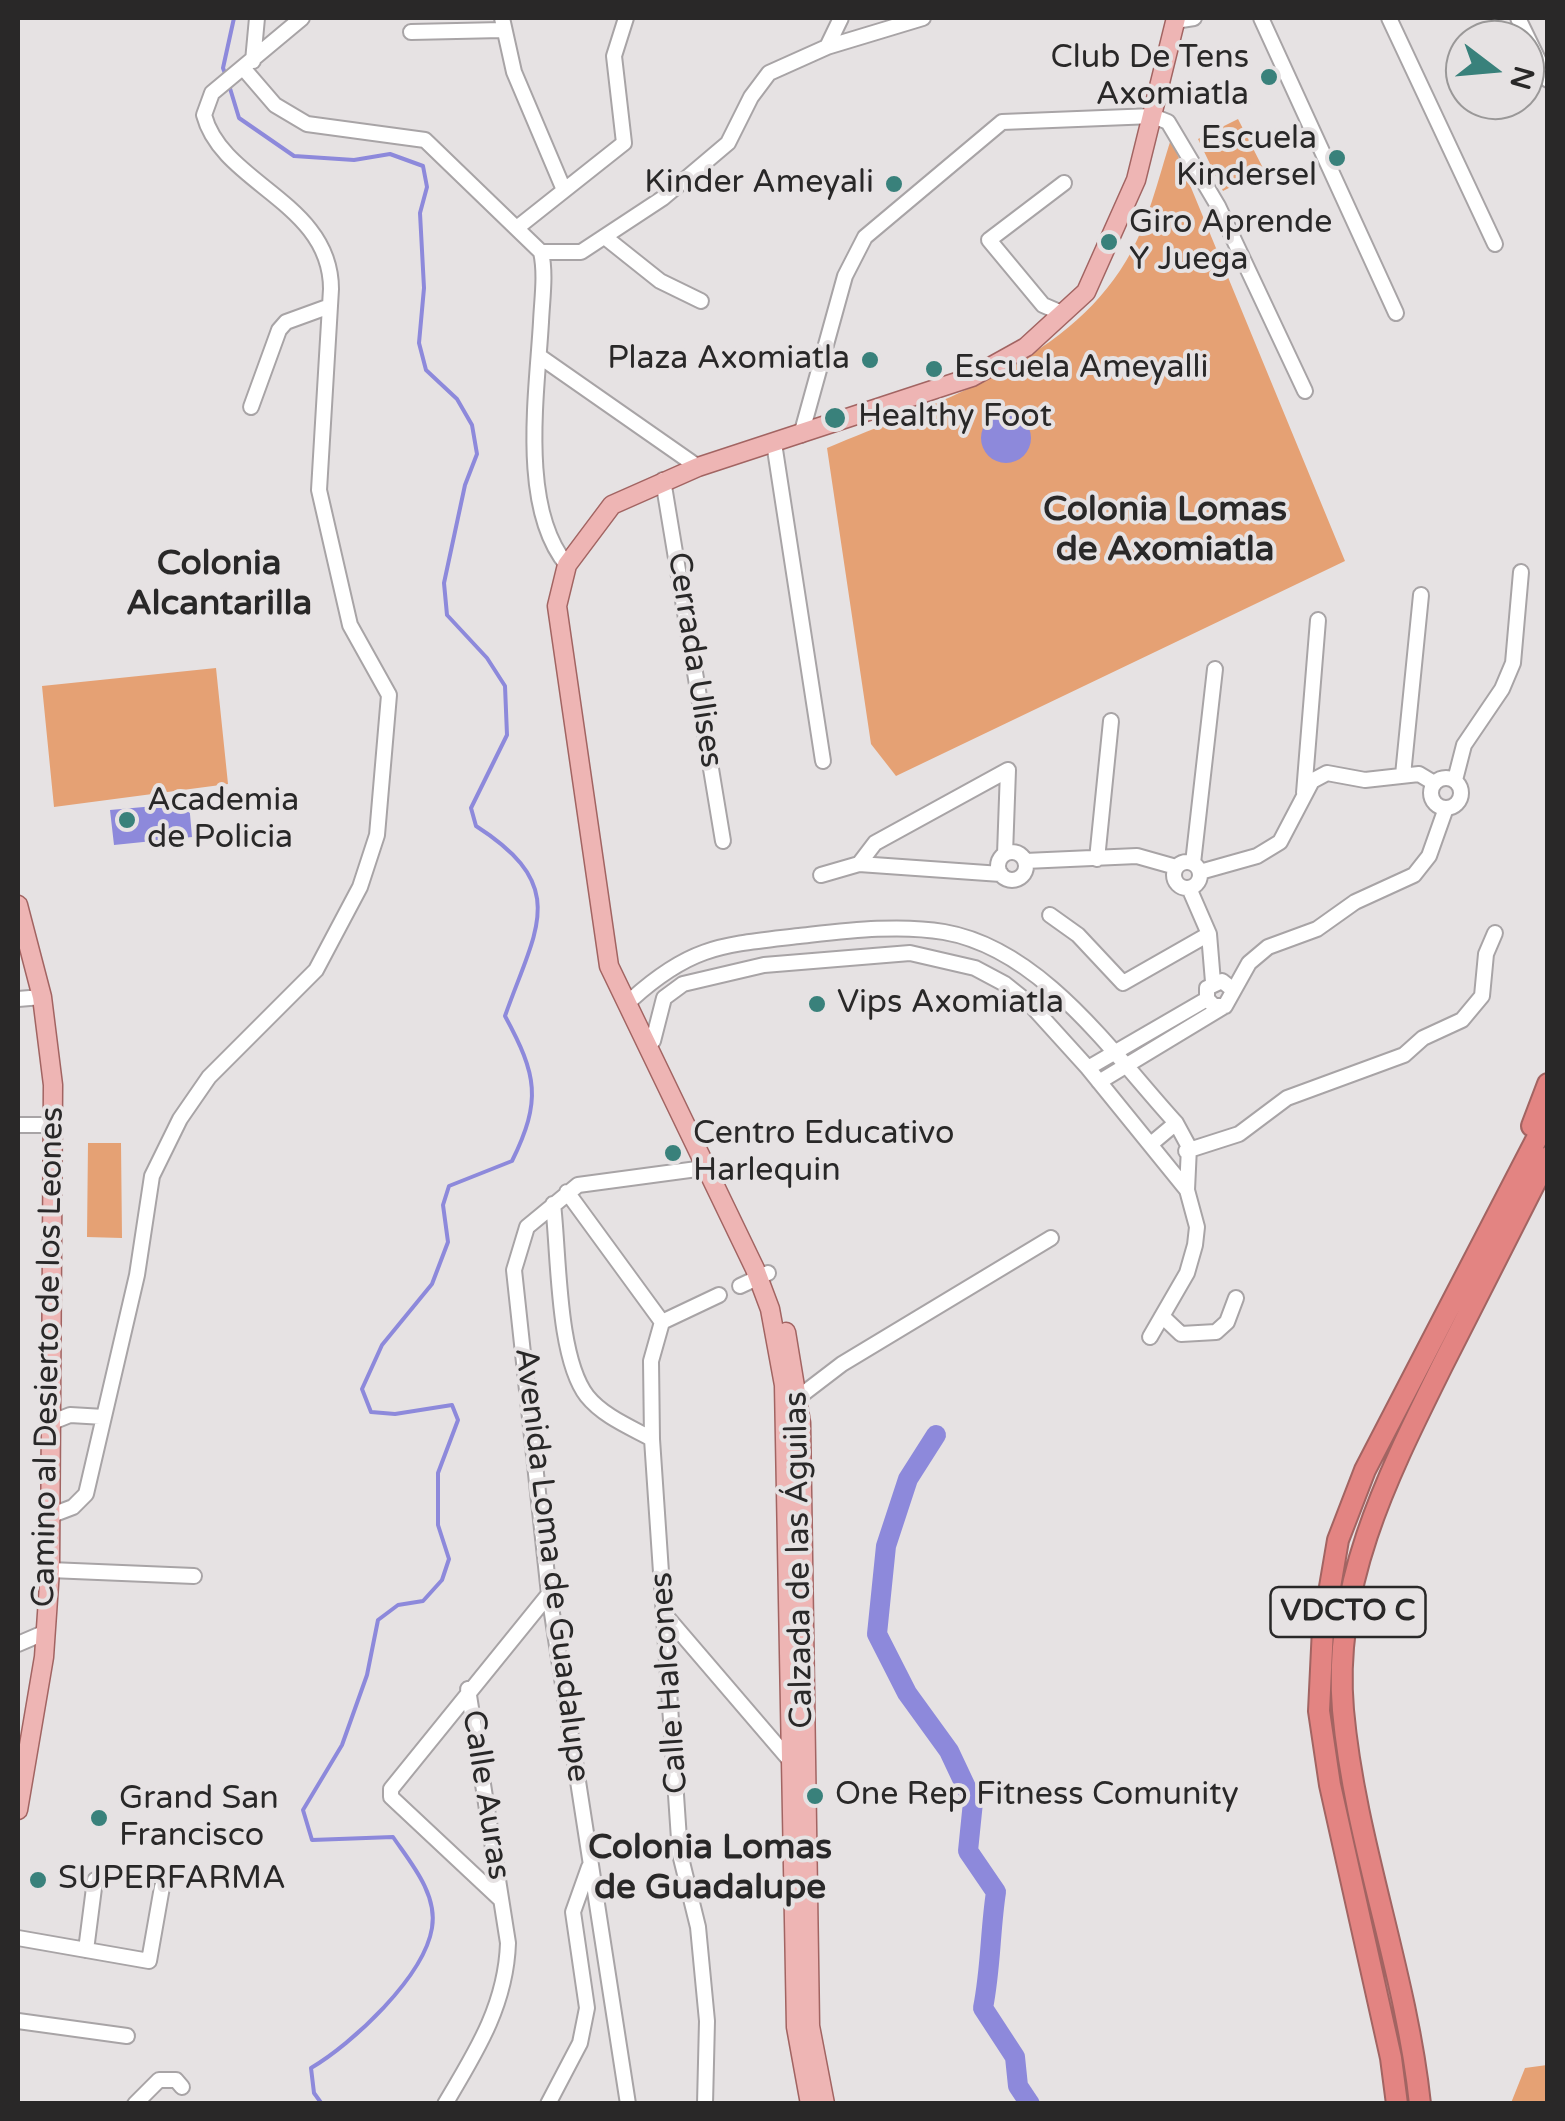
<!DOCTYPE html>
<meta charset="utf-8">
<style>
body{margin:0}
#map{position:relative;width:1565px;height:2121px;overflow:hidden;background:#e6e2e3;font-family:"Varela Round",sans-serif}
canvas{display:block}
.frame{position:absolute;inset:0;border:20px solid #292828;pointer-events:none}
.north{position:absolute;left:1445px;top:20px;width:100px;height:100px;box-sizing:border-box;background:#e6e2e3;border:2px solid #9a9898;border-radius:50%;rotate:106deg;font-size:28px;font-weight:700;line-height:40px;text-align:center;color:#292828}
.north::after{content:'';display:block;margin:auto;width:35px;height:45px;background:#39817b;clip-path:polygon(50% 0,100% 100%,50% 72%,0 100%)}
</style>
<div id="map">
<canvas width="1565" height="2121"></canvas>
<div class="frame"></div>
<div class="north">N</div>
</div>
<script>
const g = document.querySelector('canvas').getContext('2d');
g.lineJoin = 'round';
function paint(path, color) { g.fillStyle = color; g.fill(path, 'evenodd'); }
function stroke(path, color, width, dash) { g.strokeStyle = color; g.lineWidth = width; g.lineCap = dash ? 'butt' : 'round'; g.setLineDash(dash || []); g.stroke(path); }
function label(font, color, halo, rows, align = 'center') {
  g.font = font + ' "Varela Round",sans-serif'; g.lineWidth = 8; g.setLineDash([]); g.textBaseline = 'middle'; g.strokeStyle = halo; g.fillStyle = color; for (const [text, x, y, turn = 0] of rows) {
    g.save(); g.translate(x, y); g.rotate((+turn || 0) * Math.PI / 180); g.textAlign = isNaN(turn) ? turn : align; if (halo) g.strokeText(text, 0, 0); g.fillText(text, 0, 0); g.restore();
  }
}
const green = new Path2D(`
 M1238,119L1264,170L1223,191L1198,139Z
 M1171,139L1345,561L896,776L871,744L827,448C931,404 1065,364 1126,261C1148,225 1158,179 1171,139Z
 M216,668L228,784L54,807L42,686Z
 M88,1143H121L122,1238L87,1237Z
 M1547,2065V2103H1511L1525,2068Z`);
const water = new Path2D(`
 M981 438a25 25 0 1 1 50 0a25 25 0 1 1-50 0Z
 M189,803L192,837L114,845L110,810Z`);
const stream = new Path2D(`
 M226,76L223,68L234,18
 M229,85L239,118L294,156L354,160L390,154L423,166L427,187L420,213L424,288L419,343L426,370L457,399L472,425L477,454L465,485L444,583L447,615L487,658L505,686L507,735L471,808L476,826C571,887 536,928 505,1016C537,1075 542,1100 512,1161L449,1186L443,1205L448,1242L432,1284L382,1345L362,1389L371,1412L395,1414L452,1405L458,1420L438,1473V1525L449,1559L442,1580L423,1601L398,1605L378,1620L367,1675L342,1745L303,1810L312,1840L393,1837C410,1862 438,1894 432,1928C424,1977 352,2044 311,2068L314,2093L322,2104`);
const river = new Path2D(`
 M936,1435L908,1479L886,1546L877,1634L907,1693L949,1751L973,1802L968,1851L996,1892C990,1931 991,1968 983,2008L1015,2057L1018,2086L1030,2104`);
const minor = new Path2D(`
 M502,18L514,72L564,190
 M1261,18L1396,313
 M1389,18L1495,244
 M1518,18L1548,80
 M1175,21L1194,18
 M411,32L502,30
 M827,47L841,18
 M253,61L257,18
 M244,69L275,105L307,124L425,140L541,252C546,274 542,299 541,322C537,393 519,508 567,565
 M518,227L624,143L614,56L626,18
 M606,238L660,281L701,301
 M541,252H581L663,198L728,143L751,97L769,73L827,47L923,18
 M1064,314L1043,305L989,240L1064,183
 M539,356L698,467
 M251,407L279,330L286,322L330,306
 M801,435L845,276L865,237L1002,122L1153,116L1168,122L1218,206L1305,391
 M774,443L823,761
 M663,480L723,841
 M1403,775L1421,595
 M1431 793a15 15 0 1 1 30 0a15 15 0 1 1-30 0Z
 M1455,780L1464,745L1502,689L1513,663L1521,572
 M1304,793L1318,620
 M998 866a14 14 0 1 1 28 0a14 14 0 1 1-28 0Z
 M1005,854L1008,770
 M1097,859L1111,721
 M1025,861L1137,856L1176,867
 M1174 875a13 13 0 1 1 26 0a13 13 0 1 1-26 0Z
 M1193,863L1215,669
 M859,864L875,843L1008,770
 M1200,872L1257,856L1280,842L1312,781L1327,773L1365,780L1419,774L1434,783
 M821,875L859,864L1001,874
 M1189,888L1209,934L1213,982
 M1050,915L1078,935L1123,983L1209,934
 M1232,989L1222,981L1207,988V999L1214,1006H1225L1249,963L1268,947L1317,929L1355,902L1414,875L1429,856L1446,808
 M18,999L42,997
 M632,999C692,945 723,945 799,936C845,931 898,924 944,932C1042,949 1113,1054 1176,1123L1189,1147L1187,1190
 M653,1041L664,998L683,984L764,965L910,953L975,968L1005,984L1030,1004L1088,1068L1187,1190L1197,1227L1195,1245L1187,1273L1150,1337
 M1088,1068L1207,999
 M1099,1082L1223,1007
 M18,1125H51
 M1151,1144L1176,1123
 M1186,1151L1239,1134L1287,1098L1404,1055L1423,1038L1462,1020L1482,996L1486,954L1495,933
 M567,1192L662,1322
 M553,1204C559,1254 557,1357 587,1396C603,1416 630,1427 652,1439
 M740,1286L768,1273
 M1162,1316L1181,1334L1216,1332L1227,1322L1236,1298
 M791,1403L842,1364L1051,1238
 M50,1423L70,1415L104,1417
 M52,1515L73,1507L86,1494L137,1275L152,1176L180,1119L209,1077L316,970L360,887L377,835L389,695L350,625L319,490L331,289C331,202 222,184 204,115L212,93L302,18
 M50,1570L194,1576
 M667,1617L793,1764
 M18,1644L46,1632
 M501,1900L391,1797V1789L549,1594
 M18,1938L149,1961L162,1887
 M86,1950L95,1880
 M18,2021L127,2036
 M135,2104L159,2080H176L182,2087
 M445,2104C476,2052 506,2005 508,1943L468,1689
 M548,2104L580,2043L587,2008L573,1912L589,1867
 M628,2104L549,1594L514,1270L527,1227L578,1185L712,1167
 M705,2104L707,2021L698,1927L680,1854L652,1439L651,1361L662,1322L719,1295`);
const major = new Path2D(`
 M18,905L42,997L53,1085L50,1570L44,1657L18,1810
 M786,1332L801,1423L810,2026L825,2104
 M810,2104L796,2027L784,1385L770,1309L755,1269L609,966L557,606L567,565L612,505L698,467L972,377L1026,347L1086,292L1136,180L1176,18`);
const highway = new Path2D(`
 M1532,1126L1548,1084
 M1397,2104L1391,2058L1330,1785L1319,1711L1323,1628L1338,1540L1365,1470L1548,1117
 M1420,2104C1406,1971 1355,1843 1343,1710C1332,1585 1388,1475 1442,1366C1477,1296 1513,1227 1548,1157`);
const markers = [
 [1269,77,10,"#39817b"],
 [1337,158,10,"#39817b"],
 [894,184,10,"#39817b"],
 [1109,242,10,"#39817b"],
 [870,360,10,"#39817b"],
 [934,369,10,"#39817b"],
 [835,418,12,"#39817b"],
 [127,820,10,"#39817b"],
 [817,1004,10,"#39817b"],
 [673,1153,10,"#39817b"],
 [815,1796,10,"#39817b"],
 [99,1818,10,"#39817b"],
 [38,1880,10,"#39817b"]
];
const shields = [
 [1348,1612,155]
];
const shieldNames = [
 ["VDCTO C",1348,1612]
];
const poiNames = [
 ["Club De Tens",1249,59,"right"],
 ["Axomiatla",1249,96,"right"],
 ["Escuela",1317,140,"right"],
 ["Kindersel",1317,177,"right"],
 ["Kinder Ameyali",874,184,"right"],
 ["Giro Aprende",1129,224],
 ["Y Juega",1129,261],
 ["Plaza Axomiatla",850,360,"right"],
 ["Escuela Ameyalli",954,369],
 ["Healthy Foot",858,418],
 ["Academia",147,802],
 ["de Policia",147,839],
 ["Vips Axomiatla",837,1004],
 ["Centro Educativo",693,1135],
 ["Harlequin",693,1172],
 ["One Rep Fitness Comunity",835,1796],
 ["Grand San",119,1800],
 ["Francisco",119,1837],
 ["SUPERFARMA",58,1880]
];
const streetNames = [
 ["Cerrada Ulises",694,660,81],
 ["Camino al Desierto de los Leones",49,1357,-89],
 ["Calzada de las Águilas",800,1560,-91],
 ["Avenida Loma de Guadalupe",551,1565,83],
 ["Calle Halcones",670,1683,-94],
 ["Calle Auras",485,1795,81]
];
const neighbourhoodNames = [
 ["Colonia Lomas",1165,511],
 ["de Axomiatla",1165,551],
 ["Colonia",219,565],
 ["Alcantarilla",219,605],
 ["Colonia Lomas",710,1849],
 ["de Guadalupe",710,1889]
];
paint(green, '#e5a174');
paint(water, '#8d89db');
stroke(stream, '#8d89db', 4);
stroke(river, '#8d89db', 20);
stroke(minor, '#a8a4a6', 18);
stroke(major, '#a26462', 21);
stroke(highway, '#a26462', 24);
stroke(minor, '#fff', 14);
stroke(major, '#eeb5b4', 18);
stroke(highway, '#e38482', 20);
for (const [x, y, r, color] of markers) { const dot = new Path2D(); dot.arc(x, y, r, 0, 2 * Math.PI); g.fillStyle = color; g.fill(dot); stroke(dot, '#e6e2e3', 4); }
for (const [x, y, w] of shields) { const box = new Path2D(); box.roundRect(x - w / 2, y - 25, w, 50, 8); g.fillStyle = '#e6e2e3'; g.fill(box); stroke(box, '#292828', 2.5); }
label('bold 30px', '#292828', null, shieldNames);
label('32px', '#292828', '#e6e2e3', poiNames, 'left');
label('32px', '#292828', '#e6e2e3', streetNames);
label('bold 35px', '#292828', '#e6e2e3', neighbourhoodNames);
</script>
